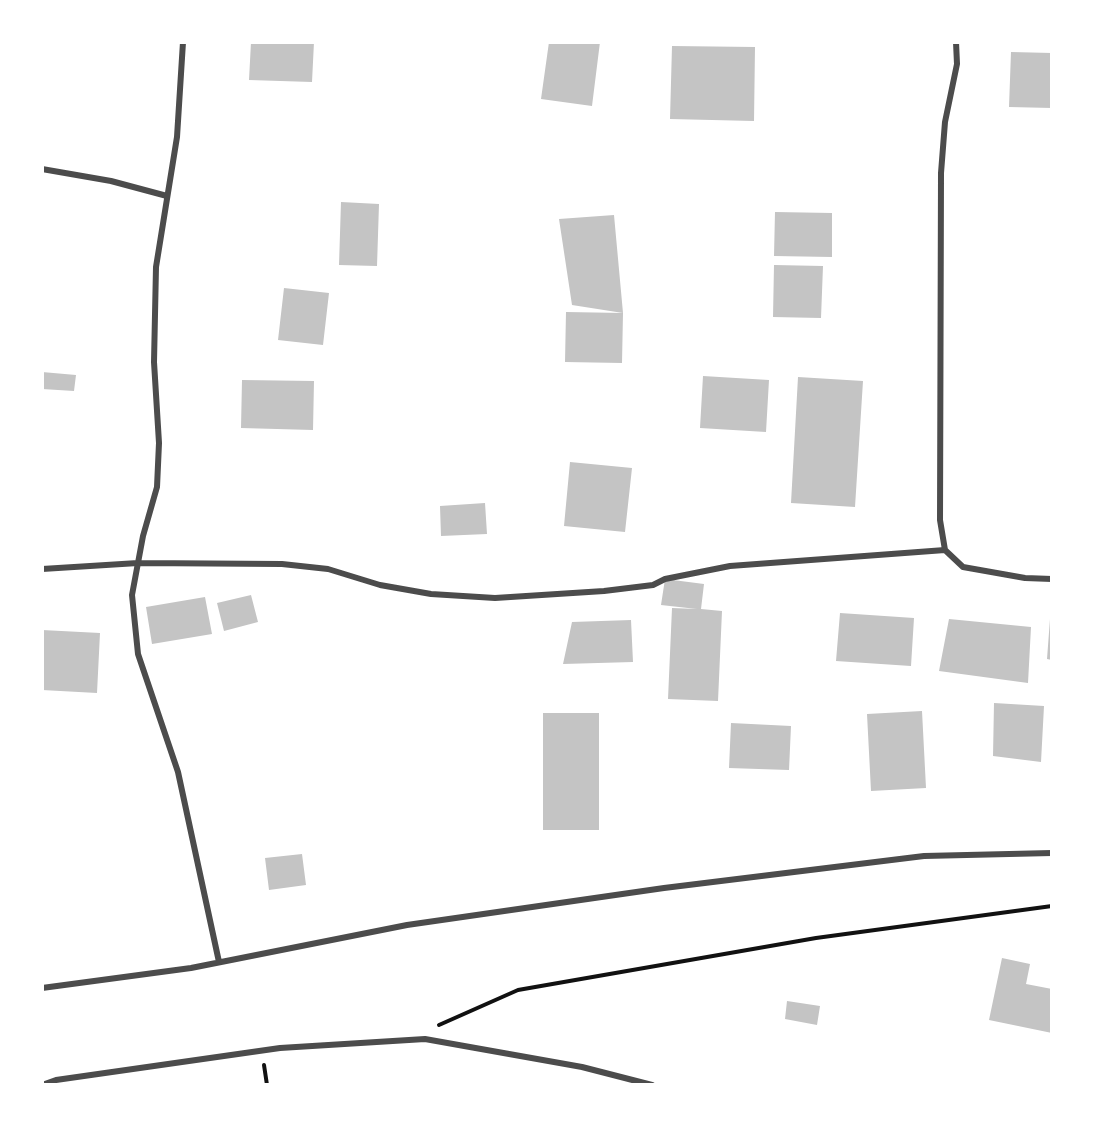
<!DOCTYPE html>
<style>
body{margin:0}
#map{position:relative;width:1094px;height:1127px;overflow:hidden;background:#fff;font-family:Lato,sans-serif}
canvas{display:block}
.frame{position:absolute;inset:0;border:44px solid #fff;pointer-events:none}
</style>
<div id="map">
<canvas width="1094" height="1127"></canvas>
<div class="frame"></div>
</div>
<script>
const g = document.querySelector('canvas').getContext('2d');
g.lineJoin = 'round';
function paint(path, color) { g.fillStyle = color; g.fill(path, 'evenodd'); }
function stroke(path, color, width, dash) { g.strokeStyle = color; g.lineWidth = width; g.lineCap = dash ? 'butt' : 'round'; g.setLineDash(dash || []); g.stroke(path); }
const building = new Path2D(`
 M251,42H314L312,82L249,80Z
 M549,42H600L592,106L541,99Z
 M672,46L755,47L754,121L670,119Z
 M1011,52L1052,53V108L1009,107Z
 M341,202L379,204L377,266L339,265Z
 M775,212L832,213V257L774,256Z
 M614,215L623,313L572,305L559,219Z
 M774,265L823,266L821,318L773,317Z
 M284,288L329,293L323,345L278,340Z
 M566,312L623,313L622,363L565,362Z
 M42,372L76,375L74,391L42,389Z
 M703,376L769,380L766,432L700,428Z
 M798,377L863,381L855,507L791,503Z
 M242,380L314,381L313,430L241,428Z
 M570,462L632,468L625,532L564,526Z
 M485,503L487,534L441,536L440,506Z
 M665,579L704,584L701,609L722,611L718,701L668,699L672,608L697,609L661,605Z
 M251,595L258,622L224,631L217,603Z
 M205,597L212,634L152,644L146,607Z
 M840,613L914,618L911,666L836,661Z
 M949,619L1031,627L1028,683L939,671Z
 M1050,619H1052V660L1047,659Z
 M631,620L633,662L563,664L572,622Z
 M42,630L100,633L97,693L42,690Z
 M994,703L1044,706L1041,762L993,756Z
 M922,711L926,788L871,791L867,714Z
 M543,713H599V830H543Z
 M731,723L791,726L789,770L729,768Z
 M302,854L306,885L269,890L265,858Z
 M1002,958L1030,964L1026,984L1052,989V1033L989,1020Z
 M787,1001L820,1006L817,1025L785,1019Z`);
const path = new Path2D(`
 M439,1025L518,990L816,938L1052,906
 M264,1065L267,1085`);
const minor = new Path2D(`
 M183,42L177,137L156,267L154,362L159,443L157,487L143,536L132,595L138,654L178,772L219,962
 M956,42L957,64L945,122L941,173L940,520L945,550L963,567L1025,578L1052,579
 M42,169L111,181L167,196
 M42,569L138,563L282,564L328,569L380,585L431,594L495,598L604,591L653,585L665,579L730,566L945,550
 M42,988L191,968L407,925L664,888L924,856L1052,853
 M42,1085L56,1080L280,1048L425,1039L582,1067L652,1085`);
paint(building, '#c4c4c4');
stroke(path, '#111', 4);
stroke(minor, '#4c4c4c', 6);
</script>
